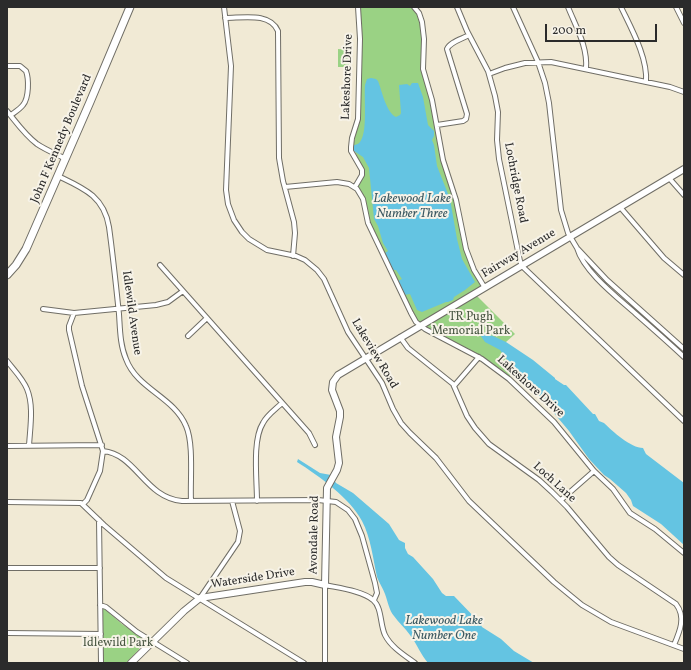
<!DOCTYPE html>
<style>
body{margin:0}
#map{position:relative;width:691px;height:670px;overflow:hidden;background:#f1ead5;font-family:Vollkorn,serif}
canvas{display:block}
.frame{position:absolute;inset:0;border:8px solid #2b2b2b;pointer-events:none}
.scale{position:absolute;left:545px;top:24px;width:112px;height:18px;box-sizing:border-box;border:2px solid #2b2b2b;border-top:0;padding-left:5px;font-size:12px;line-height:14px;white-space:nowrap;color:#2b2b2b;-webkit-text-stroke:3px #f7f3e8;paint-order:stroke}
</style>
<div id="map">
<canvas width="691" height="670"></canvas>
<div class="frame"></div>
<div class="scale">200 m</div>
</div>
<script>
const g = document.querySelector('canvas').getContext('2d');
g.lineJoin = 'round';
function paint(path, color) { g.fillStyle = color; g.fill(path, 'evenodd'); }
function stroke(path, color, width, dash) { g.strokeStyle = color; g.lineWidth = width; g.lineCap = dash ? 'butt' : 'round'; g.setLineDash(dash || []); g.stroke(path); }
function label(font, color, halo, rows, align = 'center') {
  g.font = font + ' Vollkorn,serif'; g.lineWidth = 4; g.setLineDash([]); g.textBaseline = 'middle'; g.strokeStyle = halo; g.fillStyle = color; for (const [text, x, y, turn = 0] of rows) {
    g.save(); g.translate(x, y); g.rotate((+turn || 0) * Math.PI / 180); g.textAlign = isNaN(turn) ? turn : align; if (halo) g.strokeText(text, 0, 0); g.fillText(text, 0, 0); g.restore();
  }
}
const green = new Path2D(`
 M358,7H412L419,13L424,39L423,69L430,91L440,149L453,189L464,243L474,270L485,288L475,294L515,334L506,342L502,352C511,365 514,364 509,379L489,364L419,325L391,272L355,187L362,175V168L353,147L357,126L359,79Z
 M338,49L350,50L349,67H338Z
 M100,605L122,624L147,641L126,663H101Z`);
const water = new Path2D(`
 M371,78L376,79L378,81C382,91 386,112 396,117L400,115L401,113L399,85L407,84L410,86L412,83H418L423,97L428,125L434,131V136L432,140L434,145L437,166L450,199L457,239L462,259L475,282L465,290L454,297L453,300L448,302H446L422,312L417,310L410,294L404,295L398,281L402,279L396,270H392L385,253L388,251L383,243L378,226L374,219L369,168L363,157L354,151L353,145C358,145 360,143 362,138C367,128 364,97 365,85L367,79Z
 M478,329L485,334L493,336L506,342L533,360L555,378V379L564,385H566L593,414H595L599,421L604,423C612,431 631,448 643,448L646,454L684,483V545L661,524L633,506L631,500L626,493L610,479L604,475L589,459L569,431L532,387L518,376L514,368L505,357L500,350L485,342L478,332Z
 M298,459L320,473L331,475L336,483L353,493L389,524L399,540L405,543V548L408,554L413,557L433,579L442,593L446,596H454L480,623L482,627L501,639L514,651L534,663H428C421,655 417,644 410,635C405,628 399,623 394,616C389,610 388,602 385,594C383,588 379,583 377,577C373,559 371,538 362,521C350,498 319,476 297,462Z`);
const street = new Path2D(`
 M224,7L231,66L226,190L228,204L234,220L242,232L249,239L267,250L296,256L305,260L317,270L324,279L348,332L382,383L393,409L401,423L410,433L436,458L469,501L554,582L582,605L611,622L684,649
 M414,7L419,13L422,22L424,39L423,69L432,100L443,160L456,200L466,249L474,270L485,288
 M457,7L467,31L488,71L495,96L498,112L497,140L499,159L520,261L523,267L684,421
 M513,7L538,62L545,83L549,103L561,210L568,233L577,248L607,280L684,349
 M568,7C576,27 588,47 586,69
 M621,7C631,28 648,58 646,82
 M676,7L684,23
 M225,18C243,18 270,12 278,31L279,158L283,181L294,222L295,233L293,256
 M7,66H20L26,71C29,79 29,98 23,105C20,109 15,112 11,115
 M489,74L505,68L525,63L551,62L670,87L684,92
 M7,111C16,122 25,135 37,144C46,150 56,154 66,159
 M437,125L463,121L466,119L467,114L447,49C450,42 462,39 469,35
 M58,176C83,188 104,196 109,227C113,256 116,285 119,314C120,329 120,345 126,359C137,389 174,397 186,426C194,444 190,480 191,501
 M669,178L684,195
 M285,187L337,182L349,184L357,189L363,199L368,223L411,313L416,322L425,329L482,359L509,379L554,422L594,471L613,489L630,513L655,529L684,553
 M355,187L362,175V170L351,151V147L352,138L358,119L360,39L358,7
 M620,207L664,258L684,275
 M577,248C584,272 617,297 636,314C652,328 668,342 684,357
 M160,265L309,433L315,445
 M43,309L74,313L156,305L168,302L183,291
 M74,313L69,326V330L82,386L103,451L100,471L87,500L83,504
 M188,336L207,318
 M400,337L408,348L453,384L467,416L475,428L489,444L539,480L552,492L567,507L609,557L618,565L676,604C686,617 680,631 674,645
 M7,361C14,370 23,379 27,389C34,406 30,428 29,446
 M454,386L479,357
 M7,446L102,445
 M103,451C136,454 145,498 182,501L318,500L336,502L348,510L355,519L362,536L375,583L377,593L374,600
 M561,500L594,471
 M257,501C257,480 252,440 263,423C267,415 276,409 282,403
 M7,502L81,503L104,525L166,578L304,663
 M99,520L101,663
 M7,568H100
 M200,598L238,542L240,531L232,501
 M100,605L106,607L137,632L187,663
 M7,633L101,634
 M325,663V585C339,588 363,591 373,600C382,607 380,625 385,635C391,647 404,655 415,663`);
const secondary = new Path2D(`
 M131,663L184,611L200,598L305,582H312L325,585L327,488L337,470L339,463L336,437L340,417V411L332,390L333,382L338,375L684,169`);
const primary = new Path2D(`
 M7,275L16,265L26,249L90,102L130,7`);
const streetNames = [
 ["Lakeshore Drive",348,77,-88],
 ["John F Kennedy Boulevard",62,139,-67],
 ["Lochridge Road",515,183,79],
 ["Fairway Avenue",519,254,-31],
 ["Idlewild Avenue",131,313,82],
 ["Lakeview Road",374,354,59],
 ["Lakeshore Drive",530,387,42],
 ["Loch Lane",554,483,42],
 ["Avondale Road",315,535,-89],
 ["Waterside Drive",253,579,-9]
];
const parkNames = [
 ["TR Pugh",471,318],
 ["Memorial Park",471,332],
 ["Idlewild Park",118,644]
];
const waterNames = [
 ["Lakewood Lake",412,200],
 ["Number Three",412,215],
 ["Lakewood Lake",444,622],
 ["Number One",444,637]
];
paint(green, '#9ad284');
paint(water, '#64c4e2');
stroke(street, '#706e66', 6);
stroke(secondary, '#706e66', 8);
stroke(primary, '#706e66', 9);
stroke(street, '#fff', 4);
stroke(secondary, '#fff', 6);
stroke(primary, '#fff', 7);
label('12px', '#2b2b2b', '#f7f3e8', streetNames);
label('12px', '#475541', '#f7f3e8', parkNames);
label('italic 13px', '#3c5962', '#f7f3e8', waterNames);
</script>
